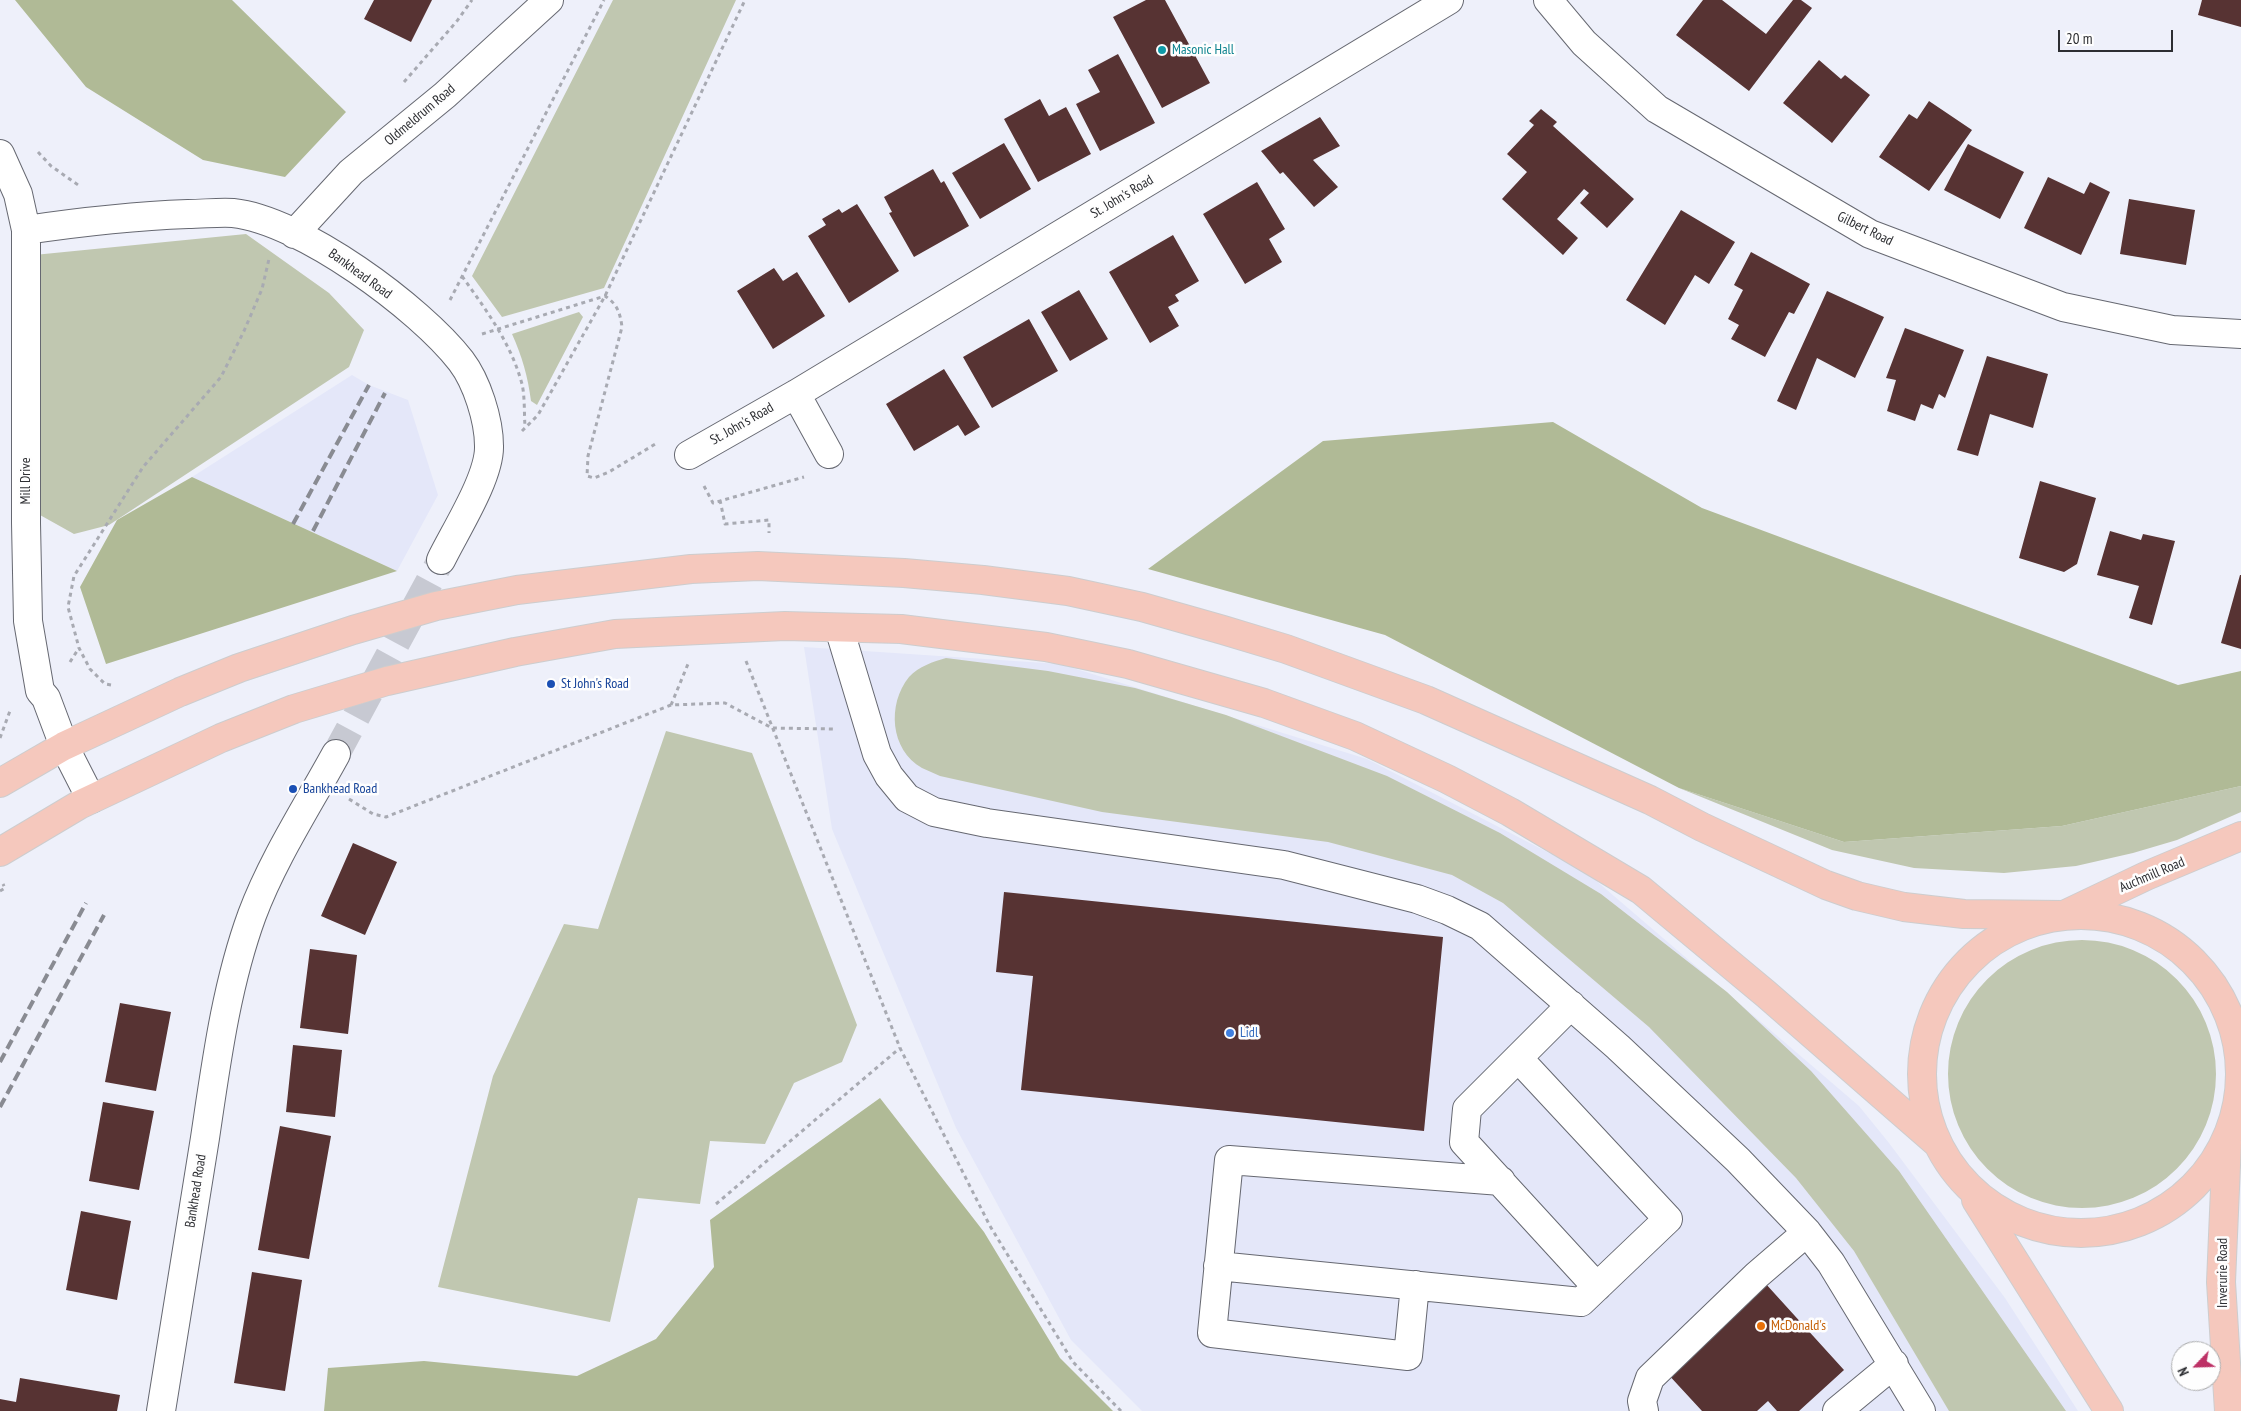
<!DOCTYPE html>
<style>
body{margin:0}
#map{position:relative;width:2241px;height:1411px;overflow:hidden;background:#eef0fa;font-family:"PT Sans Narrow",sans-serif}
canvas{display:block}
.north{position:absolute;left:2171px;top:1341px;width:50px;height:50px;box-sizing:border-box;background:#fefefe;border:1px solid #aaabac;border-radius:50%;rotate:246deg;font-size:14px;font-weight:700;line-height:20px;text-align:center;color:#2d2e32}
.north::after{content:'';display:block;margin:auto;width:18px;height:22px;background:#bd3166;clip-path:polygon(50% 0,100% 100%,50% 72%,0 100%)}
.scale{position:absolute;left:2058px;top:30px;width:115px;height:22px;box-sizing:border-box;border:2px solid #2d2e32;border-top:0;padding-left:6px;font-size:15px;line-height:18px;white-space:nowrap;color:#2d2e32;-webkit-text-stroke:4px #fefefe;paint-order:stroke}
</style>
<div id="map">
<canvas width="2241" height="1411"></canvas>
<div class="north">N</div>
<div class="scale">20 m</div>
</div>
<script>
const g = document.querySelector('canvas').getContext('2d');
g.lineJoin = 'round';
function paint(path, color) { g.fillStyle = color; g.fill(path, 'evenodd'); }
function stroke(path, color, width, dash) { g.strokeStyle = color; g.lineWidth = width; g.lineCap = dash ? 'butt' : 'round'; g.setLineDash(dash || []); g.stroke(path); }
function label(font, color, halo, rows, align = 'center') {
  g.font = font + ' "PT Sans Narrow",sans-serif'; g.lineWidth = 5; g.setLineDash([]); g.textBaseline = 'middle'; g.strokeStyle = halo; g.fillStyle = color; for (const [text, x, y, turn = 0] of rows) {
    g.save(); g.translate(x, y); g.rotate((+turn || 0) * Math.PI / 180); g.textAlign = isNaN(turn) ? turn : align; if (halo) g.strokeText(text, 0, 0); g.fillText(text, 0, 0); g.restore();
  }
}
const built = new Path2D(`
 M352,375L369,385L408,400L438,495L397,571L192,477Z
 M804,647L1060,664L1367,759L1586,872L1859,1106L1889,1143L2005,1298L2078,1411H1142L1071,1340L956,1128L832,829Z`);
const green = new Path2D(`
 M613,0H736L604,288L502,317L472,276Z
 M246,234L329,293L364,330L349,367L109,525L74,534L40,515L24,256Z
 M579,312L583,317L537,405L531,401C528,377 522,356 512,334Z
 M946,658L1048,671L1135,688L1226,715L1387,776L1500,833L1601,894L1727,992L1811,1071L1899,1171L2066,1411H1949L1854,1251L1796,1178L1649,1027L1503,903L1452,875L1328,842L1102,812L940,776C934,773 928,771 922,768C890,750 887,704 909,677C919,666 933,662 946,658Z
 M666,731L752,753L857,1025L842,1062L794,1083L765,1144L710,1141L700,1204L638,1198L610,1322L438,1287L493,1076L564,924L598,929Z
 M2241,786V812L2177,840L2133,853L2076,866L2004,873L1914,868L1832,850L1679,788L1844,842L2062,826Z
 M1948 1074a134 134 0 1 1 268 0a134 134 0 1 1-268 0Z`);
const forest = new Path2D(`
 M15,0H232L346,112L285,177L203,160L86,87Z
 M1553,422L1702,508L2178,685L2241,671V786L2062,826L1844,842L1679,788L1385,635L1148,569L1323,441Z
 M192,477L397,571L106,664L80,587L117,520Z
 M880,1098L984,1232L1060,1358L1113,1411H324L328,1368L424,1361L577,1376L656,1339L714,1267L710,1220Z`);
const building = new Path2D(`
 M374,0H432L411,42L364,19Z
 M1146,0H1165L1210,83L1162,108L1113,17Z
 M1703,0H1722L1766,34L1793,0H1801L1812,8L1749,91L1676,35Z
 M2202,0H2241V27L2198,15Z
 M1118,54L1155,123L1100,151L1076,104L1100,92L1088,70Z
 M1819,60L1841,79L1845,75L1870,95L1832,143L1783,103Z
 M1040,99L1049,116L1066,107L1091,154L1038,182L1004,119Z
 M1929,101L1972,130L1929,191L1879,157L1909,114L1917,119Z
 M1541,109L1557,122L1553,126L1634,199L1607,228L1580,203L1589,193L1584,189L1557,219L1578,238L1563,255L1502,199L1527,172L1507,154L1534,125L1529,121Z
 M1320,117L1340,146L1313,160L1338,187L1314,207L1283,172L1280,174L1261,151Z
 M1004,143L1031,189L980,219L952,173Z
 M1968,144L2024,172L2000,219L1944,190Z
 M933,169L941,183L944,181L969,226L914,257L889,213L892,212L884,197Z
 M2048,177L2084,194L2090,182L2110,192L2081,255L2024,228Z
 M1257,182L1285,229L1269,239L1282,262L1245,284L1203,214Z
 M2129,199L2195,210L2186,265L2120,254Z
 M857,204L899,271L849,303L808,236L826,225L822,219L839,209L842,213Z
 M1681,210L1735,242L1709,284L1695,275L1665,325L1626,300Z
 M1173,235L1199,281L1175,295L1179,301L1168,307L1179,326L1150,343L1109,272Z
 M1751,252L1810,284L1794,314L1789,312L1765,357L1731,339L1739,325L1728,319L1743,290L1734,285Z
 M774,268L783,281L797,272L825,316L773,349L737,291Z
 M1079,290L1108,339L1070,361L1041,312Z
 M1827,291L1884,317L1855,378L1817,358L1796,410L1777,401Z
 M1029,319L1058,371L992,408L963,357Z
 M1905,328L1964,350L1945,398L1939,394L1933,409L1921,404L1915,421L1887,411L1896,380L1886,378Z
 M1987,356L2048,374L2033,428L1990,414L1978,456L1957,450Z
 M944,369L980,427L965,436L958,425L914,451L886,404Z
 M2040,481L2096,498L2077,564L2064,572L2019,558Z
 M2110,531L2141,540L2143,534L2175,541L2152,625L2129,618L2139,586L2097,575Z
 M2240,575H2241V649L2221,643Z
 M353,843L397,862L365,935L321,916Z
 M1004,892L1443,937L1424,1131L1021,1090L1033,976L996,972Z
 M310,949L357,955L348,1034L300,1028Z
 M120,1003L171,1012L156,1091L105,1082Z
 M293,1045L342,1050L335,1117L286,1112Z
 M103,1102L154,1111L139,1190L89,1181Z
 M280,1126L331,1136L309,1259L258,1250Z
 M81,1211L131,1221L117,1300L66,1290Z
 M252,1272L302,1280L285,1391L234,1383Z
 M1765,1283L1844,1370L1799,1411H1777L1768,1401L1757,1411H1702L1666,1372Z
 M20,1378L120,1395L117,1411H0V1399L16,1402Z`);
const minorTunnel = new Path2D(`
 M336,754L441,560`);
const path = new Path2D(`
 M404,82L457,21L472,0
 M38,152L51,166L81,187
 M462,276C486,310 511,343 522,384C525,397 524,413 525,426
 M450,300L604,0
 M482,334L605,296C617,304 620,312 622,327L588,456L587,476L594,478L609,472L657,443
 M522,431L538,415L605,296L745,0
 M704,486L713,503L804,477
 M720,500L725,524L769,520V533
 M746,661L900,1048L990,1226L1073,1362L1121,1411
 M70,662L79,648
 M111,685L105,684L90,669L79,648L68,607L74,576L143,467L221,377L244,331L262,289L269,259
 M671,705L688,664
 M0,738L11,708
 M349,799L373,814L386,817L671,705L725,703L772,728L833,729
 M0,891L5,888L3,884
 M716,1204L900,1048`);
const minor = new Path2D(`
 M1548,0L1584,43L1657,109L1870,234L2063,307L2172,330L2241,334
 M0,154L18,194L26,230V523L28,621L40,691L46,698L64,746L91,799
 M26,230C80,222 134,216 188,214C203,214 219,212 233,213C301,220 420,308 461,361C477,382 489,420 489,446C490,477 455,531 441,560
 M294,234L351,172L445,95L549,0
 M796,394L829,454
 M689,455L796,394L1449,0
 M839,628L877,754L889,776L907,798L934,812L987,823L1284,865L1417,899L1447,910L1480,926L1618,1047L1738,1160L1807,1232L1831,1263L1921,1411
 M1571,1005L1467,1109L1464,1142L1597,1287
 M1218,1266L1581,1302L1668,1219L1518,1058
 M1415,1285L1408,1356L1212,1333L1229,1160L1501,1181
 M161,1411C176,1320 190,1229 205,1138C216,1064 226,986 252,915C273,859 307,807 336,754
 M1644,1411L1642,1401L1650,1378L1757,1275L1807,1232
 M1837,1411L1894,1364`);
const major = new Path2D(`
 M0,783L64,746L180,692L239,668L353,630L436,606L517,590L691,569L758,566L904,573L983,580L1068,591L1142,607L1223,630L1286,649L1426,700L1650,800L1702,827L1826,885L1857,896L1904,907L1964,914L2064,915L2146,876L2241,836
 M0,852L79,805L221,738L294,709L387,681L515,652L615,634L785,626L901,629L1046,647L1128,664L1264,703L1355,736L1447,779L1510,812L1641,890L1766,994L1937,1143
 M1922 1074a159 159 0 1 1 318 0a159 159 0 1 1-318 0Z
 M2227,1142L2221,1282L2229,1411
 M1976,1200L2109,1411`);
const rail = new Path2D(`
 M293,524L369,385
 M313,531L385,393
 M0,1062L86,903
 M0,1107L104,915`);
const markers = [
 [1162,50,5,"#0f9aa8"],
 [551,684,5,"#1a4fb4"],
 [293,789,5,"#1a4fb4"],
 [1230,1033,5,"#3f7fe0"],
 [1761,1326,5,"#e8710a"]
];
const cultureNames = [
 ["Masonic Hall",1172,50]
];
const streetNames = [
 ["Oldmeldrum Road",420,115,-40],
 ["St. John's Road",1122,197,-31],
 ["Gilbert Road",1865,229,26],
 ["Bankhead Road",360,274,36],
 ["St. John's Road",742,424,-30],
 ["Mill Drive",26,481,-90],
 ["Auchmill Road",2152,875,-23],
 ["Bankhead Road",196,1191,-81],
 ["Inverurie Road",2223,1273,-90]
];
const transitNames = [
 ["St John's Road",561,684],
 ["Bankhead Road",303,789]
];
const shopNames = [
 ["Lidl",1240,1033]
];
const foodNames = [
 ["McDonald's",1771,1326]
];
paint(built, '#e4e7f9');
paint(green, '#c0c7b0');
paint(forest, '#b0ba96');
paint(building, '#573333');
stroke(minorTunnel, '#c7c9d2', 28, [28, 14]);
stroke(minor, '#666871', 30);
stroke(major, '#cdcdce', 30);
stroke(path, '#a8aab2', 3, [4, 4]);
stroke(minor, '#fff', 28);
stroke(major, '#f5c8bd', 28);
stroke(rail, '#898b92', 4, [10, 5]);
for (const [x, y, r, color] of markers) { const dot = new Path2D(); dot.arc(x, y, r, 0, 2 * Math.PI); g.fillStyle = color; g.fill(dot); stroke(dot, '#fefefe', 2); }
label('14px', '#0d838f', '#fefefe', cultureNames, 'left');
label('14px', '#2d2e32', '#fefefe', streetNames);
label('14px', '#164399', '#fefefe', transitNames, 'left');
label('14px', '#366cbe', '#fefefe', shopNames, 'left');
label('14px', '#c56008', '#fefefe', foodNames, 'left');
</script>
